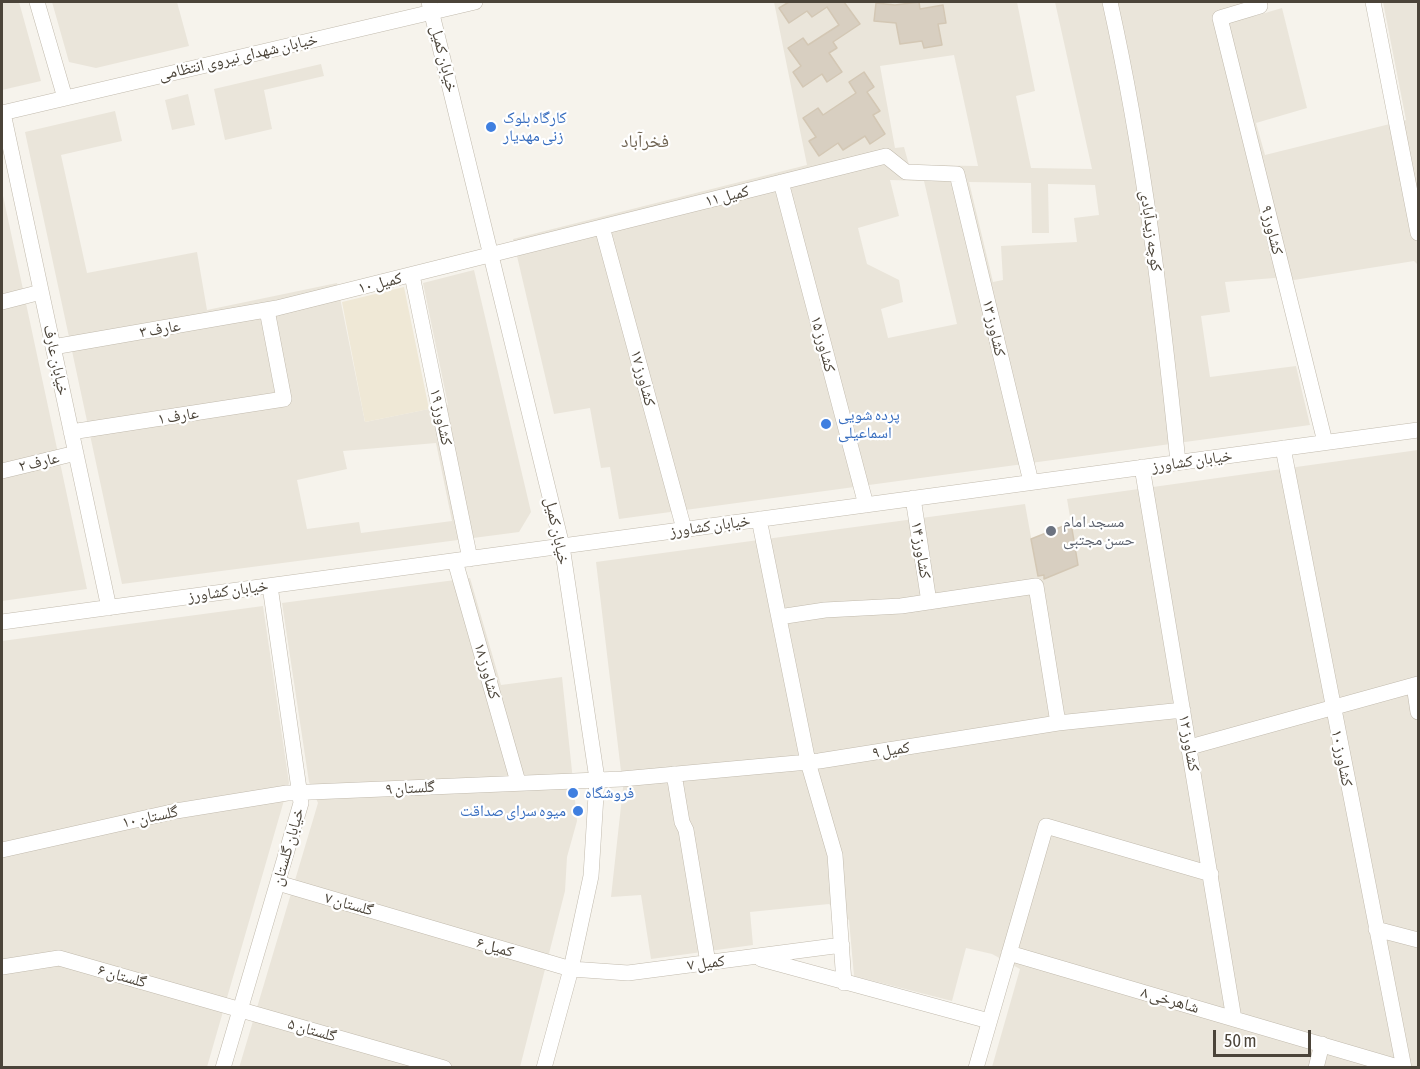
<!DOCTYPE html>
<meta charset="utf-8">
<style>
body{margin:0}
#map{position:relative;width:1420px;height:1069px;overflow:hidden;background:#f6f3ec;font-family:"Asap Condensed",sans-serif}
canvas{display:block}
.frame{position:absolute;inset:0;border:3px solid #4b4439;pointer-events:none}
.scale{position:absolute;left:1213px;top:1030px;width:98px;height:27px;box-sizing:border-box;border:3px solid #4b4439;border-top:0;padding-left:8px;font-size:18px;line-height:21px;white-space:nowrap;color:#4b4439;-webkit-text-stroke:4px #fff;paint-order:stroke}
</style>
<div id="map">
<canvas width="1420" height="1069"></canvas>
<div class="frame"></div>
<div class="scale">50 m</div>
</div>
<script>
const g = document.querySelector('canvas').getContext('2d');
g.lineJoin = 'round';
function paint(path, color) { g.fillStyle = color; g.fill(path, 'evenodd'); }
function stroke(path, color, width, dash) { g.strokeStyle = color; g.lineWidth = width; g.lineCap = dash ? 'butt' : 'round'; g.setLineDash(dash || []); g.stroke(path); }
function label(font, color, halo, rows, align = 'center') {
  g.font = font + ' "Asap Condensed","Noto Naskh Arabic",sans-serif'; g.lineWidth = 4.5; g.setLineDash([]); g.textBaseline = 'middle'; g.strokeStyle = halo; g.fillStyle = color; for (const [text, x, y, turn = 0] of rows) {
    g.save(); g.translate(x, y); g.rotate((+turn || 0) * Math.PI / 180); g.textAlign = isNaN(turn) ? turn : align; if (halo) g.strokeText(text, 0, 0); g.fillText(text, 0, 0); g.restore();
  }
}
const residential = new Path2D(`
 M2,2H19L41,81L2,90Z
 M52,2H177L189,46L96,68L69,62Z
 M774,2H1017L1035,91L1016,96L1031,168L1092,169L1055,2H1250L1255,16L1282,8L1307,108L1256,123L1265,155L1406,120L1383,2H1418V265L1414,261L1294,280L1274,278L1225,282L1230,312L1201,316L1210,377L1296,366L1310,425L619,519L610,467L601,468L590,408L554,414L513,239L807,165ZM954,55L978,166L909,165L904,147L895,148L880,66ZM890,180L924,181L957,324L888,338L881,309L903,302L899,280L867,264L858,228L899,216ZM969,182L1031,183L1032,233H1049L1048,184L1095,185L1099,215L1074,218L1077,242L1001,246L1003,280L993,282Z
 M321,64L324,76L264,90L272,129L225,140L214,89Z
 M188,94L195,125L172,130L165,100Z
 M115,111L122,141L61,155L87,273L197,252L207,310L337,283L365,422L448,405L423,283L474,270L531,512L519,532L122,584L25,132ZM436,443L452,521L361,533L359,522L307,529L297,480L347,469L343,451Z
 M2,191L87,589L2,601Z
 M1418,450V1067H992L1020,969L992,954L966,948L952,1001L854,976L849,920L829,904L750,912L753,945L651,959L641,895L611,897L623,788L596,562L1025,504L1038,576L1044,575L1045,579L1078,565L1067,499Z
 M470,578L501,685L562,677L574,790L577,821L567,857L565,891L520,1067L239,1068L318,803L309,782L282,603Z
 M263,606L289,783L207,1067H2V641Z`);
const education = new Path2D(`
 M404,287L429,409L365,422L342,302Z`);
const building = new Path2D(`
 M789,2H844L860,24L833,42L837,48L829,53L842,72L827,82L822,74L803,87L793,72L801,66L788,48L803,38L808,45L839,25L827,7L812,17L807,11L789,23L779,8Z
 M919,2L920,9L943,5L946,23L938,24L942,45L924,48L922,41L900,44L896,23L874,21L876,3L895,5Z
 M864,72L874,87L867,92L880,111L873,115L885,134L870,144L865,136L843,150L838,143L819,156L809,141L816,137L803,118L818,108L823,115L856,93L849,82Z
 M1071,523L1078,565L1044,579V575L1038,576L1031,539Z`);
const minor = new Path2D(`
 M37,2L65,98
 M429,2L562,546L597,779L591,876L571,969L544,1068
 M1110,2C1144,155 1162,306 1178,462
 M1258,2L1260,6L1220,18L1325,442
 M1373,2L1418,233
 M2,113L475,2
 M3,113L109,608
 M781,182L866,505
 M602,227L684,529
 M412,275L470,559
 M2,302L41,292
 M53,347L277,308L886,156L906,172L957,174L1031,482
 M71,432L284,399L267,310
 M1283,448L1404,1068
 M1142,467L1234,1019
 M2,471L76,453
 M913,498L929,602
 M759,519L808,762L835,855L844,983
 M455,561L518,782
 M779,617L825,610L901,606L1036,586L1058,723
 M2,622L1418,430
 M1414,685L1418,712
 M1190,747L1418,684
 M674,774L682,822L686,830L708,963
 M2,850L176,811L287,793L622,779L819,761L1058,723L1183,710
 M278,883L571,969L628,973L842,945
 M1376,929L1418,940
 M1009,953L1401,1068
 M761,959L989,1021
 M2,967L59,958L444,1068
 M223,1068L301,803L270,586
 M976,1068L1046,826L1211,874
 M1316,1068L1322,1044`);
const markers = [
 [491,127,6,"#3f7fe0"],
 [826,424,6,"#3f7fe0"],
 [1051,531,6,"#6b7280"],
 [573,793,6,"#3f7fe0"],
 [578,811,6,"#3f7fe0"]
];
const streetNames = [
 ["خیابان شهدای نیروی انتظامی",238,57,-13],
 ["خیابان کمیل",444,59,76],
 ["کمیل ۱۱",727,196,-14],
 ["کشاورز ۹",1272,230,76],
 ["کوچه زیدآبادی",1151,231,82],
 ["کمیل ۱۰",380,283,-14],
 ["کشاورز ۱۳",994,328,77],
 ["عارف ۳",160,329,-10],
 ["کشاورز ۱۵",823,344,75],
 ["خیابان عارف",56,360,78],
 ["کشاورز ۱۷",643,378,75],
 ["عارف ۱",178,416,-9],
 ["کشاورز ۱۹",441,417,78],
 ["خیابان کشاورز",1192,461,-8],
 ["عارف ۲",39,462,-13],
 ["خیابان کشاورز",710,526,-8],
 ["خیابان کمیل",557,531,78],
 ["کشاورز ۱۴",921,550,81],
 ["خیابان کشاورز",228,591,-8],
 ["کشاورز ۱۸",487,671,74],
 ["کشاورز ۱۲",1189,743,80],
 ["کمیل ۹",891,750,-9],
 ["کشاورز ۱۰",1342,758,79],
 ["گلستان ۹",410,788,-3],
 ["گلستان ۱۰",150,817,-12],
 ["خیابان گلستان",288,847,-74],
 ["گلستان ۷",349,904,16],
 ["کمیل ۶",495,947,16],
 ["کمیل ۷",706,963,-7],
 ["گلستان ۶",122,976,16],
 ["شاهرخی ۸",1170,1000,16],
 ["گلستان ۵",312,1030,16]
];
const shopNames = [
 ["کارگاه بلوک",503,118],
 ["زنی مهدیار",503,136],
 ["پرده شویی",838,415],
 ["اسماعیلی",838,433],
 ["فروشگاه",585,793],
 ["میوه سرای صداقت",566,811,"right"]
];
const worshipNames = [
 ["مسجد امام",1063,522],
 ["حسن مجتبی",1063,540]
];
const neighbourhoodNames = [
 ["فخرآباد",645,141]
];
paint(residential, '#eae5da');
paint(education, '#efe8d6');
paint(building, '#d8cfc1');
stroke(building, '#d3c7b4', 1.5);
stroke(minor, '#c2bbae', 16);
stroke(minor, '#fff', 15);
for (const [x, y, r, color] of markers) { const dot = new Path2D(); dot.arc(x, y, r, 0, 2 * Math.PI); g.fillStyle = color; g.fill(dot); stroke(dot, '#fff', 2); }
label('16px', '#4b4439', '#fff', streetNames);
label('16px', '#366cbe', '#fff', shopNames, 'left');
label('16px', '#5b616d', '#fff', worshipNames, 'left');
label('18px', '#6e6250', '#fff', neighbourhoodNames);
</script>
